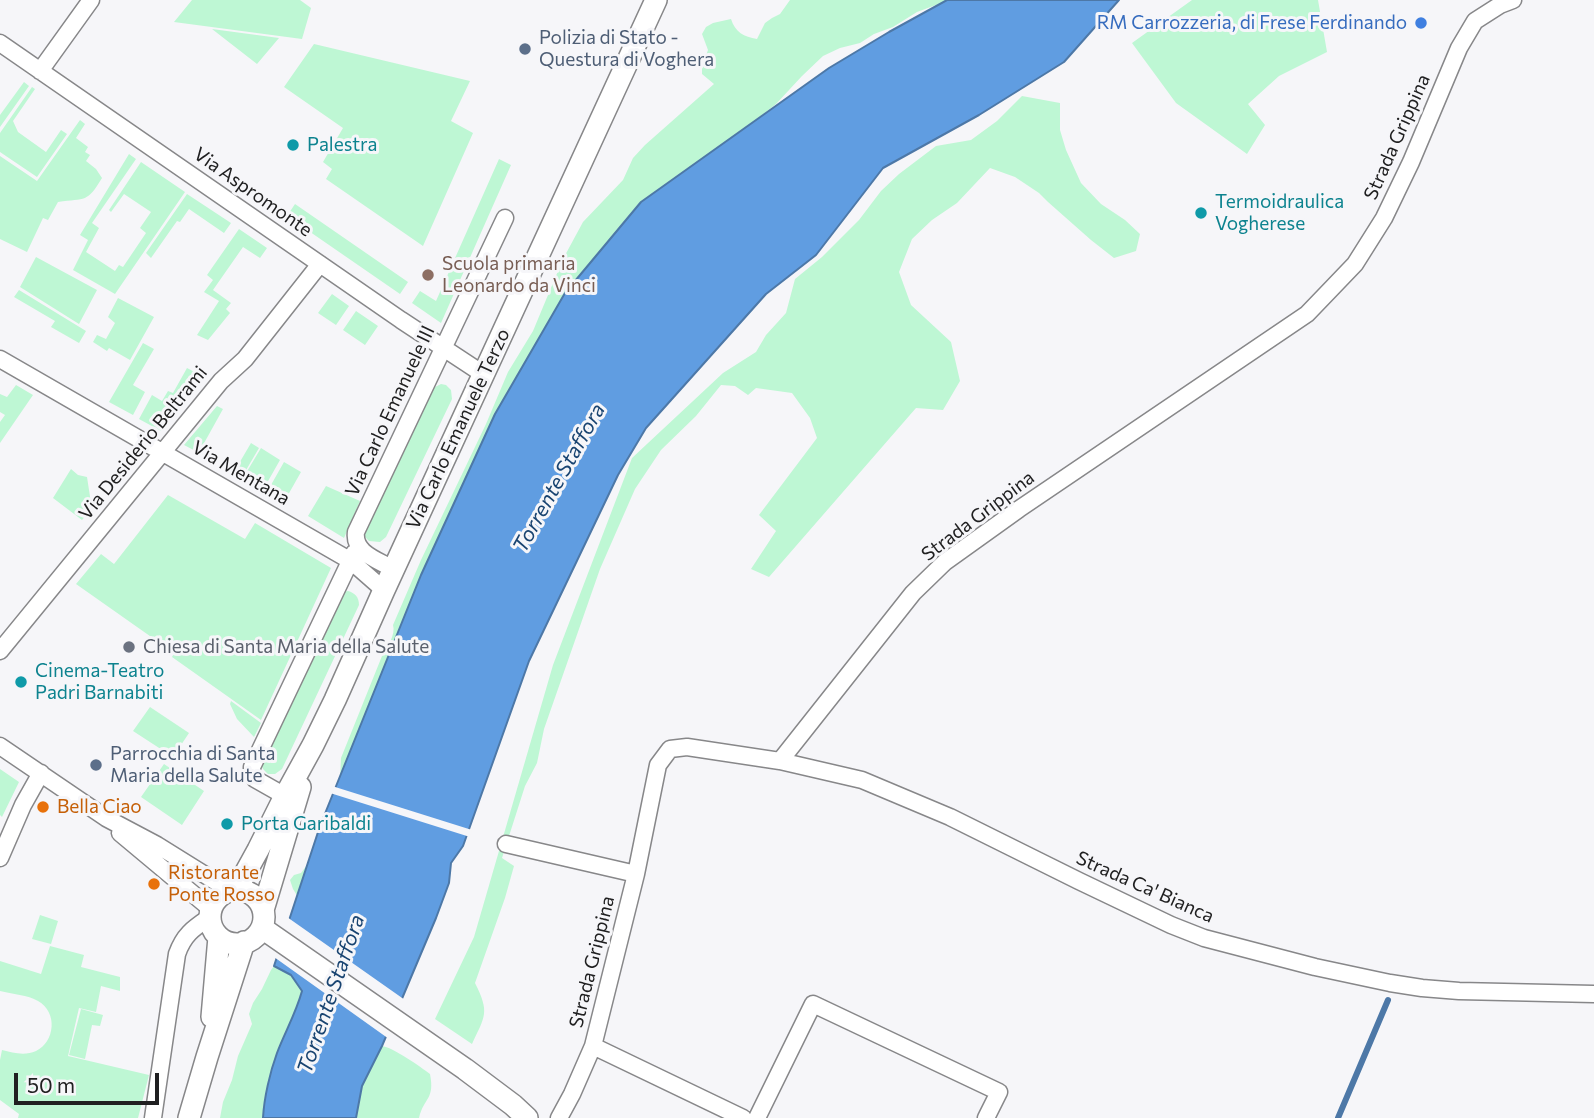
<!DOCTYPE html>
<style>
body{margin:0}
#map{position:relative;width:1594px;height:1118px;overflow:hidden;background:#f6f6f9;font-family:Commissioner,sans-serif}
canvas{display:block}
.scale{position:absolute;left:14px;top:1073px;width:145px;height:32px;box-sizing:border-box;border:4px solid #202021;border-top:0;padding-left:9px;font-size:21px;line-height:24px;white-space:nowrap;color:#202021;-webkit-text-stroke:5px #f6f6f9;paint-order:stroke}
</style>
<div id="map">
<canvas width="1594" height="1118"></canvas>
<div class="scale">50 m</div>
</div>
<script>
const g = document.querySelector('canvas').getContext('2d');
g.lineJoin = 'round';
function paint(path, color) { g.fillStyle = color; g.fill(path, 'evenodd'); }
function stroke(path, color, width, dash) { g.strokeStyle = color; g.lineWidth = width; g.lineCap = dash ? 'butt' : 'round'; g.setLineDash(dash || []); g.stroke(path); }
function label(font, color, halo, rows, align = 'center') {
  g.font = font + ' Commissioner,sans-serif'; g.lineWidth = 6; g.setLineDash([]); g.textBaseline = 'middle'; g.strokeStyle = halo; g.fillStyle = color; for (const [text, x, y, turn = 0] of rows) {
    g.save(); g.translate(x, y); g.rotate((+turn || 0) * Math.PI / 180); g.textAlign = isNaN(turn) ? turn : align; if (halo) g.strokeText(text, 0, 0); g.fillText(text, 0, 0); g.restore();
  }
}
const green = new Path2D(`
 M192,0H300L311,8L302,39L174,22Z
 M790,0H961L936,5L917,12L893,27L874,34L860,43L840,48L823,56L802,76L776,104L741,132L725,142L705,162L298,897L293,889L290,880L294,875L301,873L310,861L313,846L322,828L340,780L341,758L382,656C387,647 396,635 393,625L421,560L486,424L508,372L533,331L563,259L583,222L623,180L633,158L645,145L714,84L702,74V66L708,50L702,34L706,27L713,23L731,19C735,32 744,37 757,39L765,23L772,18L780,14Z
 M1192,0H1318L1327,52L1279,76L1248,104L1265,125L1247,154L1176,103L1132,43Z
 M212,29L279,38L257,64Z
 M314,44L470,81L451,121L473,133L423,246L326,179L332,169L323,162L343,128L284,87Z
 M24,82L29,86L0,127V115Z
 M32,87L35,89L13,121L18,132L46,152L61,130L67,134L37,177L0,152V133Z
 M1022,96L1060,103V130L1066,150L1081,183L1101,204L1125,220L1140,234L1136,251L1114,258L1091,240L1048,202L1039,193L1015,177L990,168L957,203L932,220L912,239L899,272L911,305L951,342L960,381L943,410L916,408L769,577L751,569L776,531L759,515L817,438L810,418L792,393L756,388L748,395L735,386L721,385L696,416L661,450L635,489L600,569L544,729L537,763L525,786L502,858L514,866L505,898L475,983C490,1013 485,1016 472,1044L435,1019L474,937L553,665L632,458L723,373L756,352L766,335L786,313L795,279L822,257L859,220L881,191L899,174L936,146L971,140L997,121Z
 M80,120L85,124L76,138L88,147L85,152L90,155L86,161L96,169L102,178C87,203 86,198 58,202L48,220L43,218L27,252L0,239V156L37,181Z
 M129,154L136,159L92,223L99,228L86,252L115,271L119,265L123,267L146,233L140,228L151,212L124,194L111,212L109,210L141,162L185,192L115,294L73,270L88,240L80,235Z
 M499,159L511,165L441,323L412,303L420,291L436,301Z
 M187,194L231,223L224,233L189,209L180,222L177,221L151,258L146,253Z
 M295,204L408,282L400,294L287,216Z
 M239,229L267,248L260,258L243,247L213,290L231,303L226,309L230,313L208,340L197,335L219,301L204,292L213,280L207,275Z
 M36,257L97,290L79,324L20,287Z
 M19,290L86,331L79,343L51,327L55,321L14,297Z
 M332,294L349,306L336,325L318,313Z
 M118,298L154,317L130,360L109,348L107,351L93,342L97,335L106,339L115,323L108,317Z
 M356,311L378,326L365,345L343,330Z
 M143,343L154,349L133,385L145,392L133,415L109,402Z
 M187,368L202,376L161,431L139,419L152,395L162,401L168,391L173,393Z
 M441,384L446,385L451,390L452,399L386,537L380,542L369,541L365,537L364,527L432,391L435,387Z
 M16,385L33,395L0,443V422L5,415L0,412V394L7,397Z
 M217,406L223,409L203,445L211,450L207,457L184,445Z
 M251,443L259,448L242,477L234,472Z
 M261,448L280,460L263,490L243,478Z
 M284,462L301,472L284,502L267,492Z
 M71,469L78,475L87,477L91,503L94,506L82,520L53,498Z
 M326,486L360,501L344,538L308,516Z
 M168,495L245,539L255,523L331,568L261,720L172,657L174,653L76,584L101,554L114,564Z
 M348,591C355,593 359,597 359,605L282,769L275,774H268L263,769L261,764L343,592Z
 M231,701L261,723L254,737L237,719L230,704Z
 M150,707L189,733L173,757L133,731Z
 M164,764L204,791L182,825L141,797Z
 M0,769L19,782L2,817L0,815Z
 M40,915L58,921L51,944L32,939Z
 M50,946L84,955L81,967L120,977V991L101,986L96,1012L79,1008L68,1056L149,1075L138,1118H18L19,1114L0,1100V1060L2,1050C13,1053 25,1056 36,1051C55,1042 58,1012 38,1001C28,995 12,994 0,991V961L41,974Z
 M274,966L291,975L302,991L263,1108V1118H220L223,1102L232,1080L238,1056L252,1024L249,1014L253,1003L262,989L271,970Z
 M81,1009L103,1015L100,1026L92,1025L85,1059L69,1055Z
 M382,1046C392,1047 421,1067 430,1074C435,1100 424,1097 419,1118H356L362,1086Z`);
const water = new Path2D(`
 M947,0H1119L1064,62L979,115L883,168L816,255L766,294L646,428L618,475L529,661L463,846L451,863L449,883L436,918L382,1046L362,1086L356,1118H263C264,1098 270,1072 277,1053C285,1032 296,1013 302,991L291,975L274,966L320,826L421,575L495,414L565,293L641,202L829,68L889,32Z`);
const pier = new Path2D(`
 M332,786L472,830L470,837L330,793Z
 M287,917L405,1000L389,1039L274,957Z`);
const stream = new Path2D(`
 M1338,1118L1388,1000`);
const street = new Path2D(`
 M0,43L401,320L483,374
 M40,71L91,0
 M0,359L351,561L384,590
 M393,569C378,560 353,553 356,532L505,218
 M0,651L221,381L245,359L320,264
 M0,746L106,818L157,845L218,883L232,890
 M780,761L862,780L950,817L1079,881L1171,925L1204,938L1315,967L1390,983L1422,988L1459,991L1594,994
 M285,796L255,779L252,775V767L354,553
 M120,833L211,909
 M506,844L636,874
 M0,858L23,805L41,773
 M593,1046L743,1118
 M153,1118L177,954C184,934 194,928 210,917
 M559,1118L572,1094L593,1046L636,874L658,765L670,749L687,747L780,761L913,593L945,562L1019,509L1307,314L1332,288L1355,264L1384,218L1411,162L1459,48L1475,21L1500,5L1513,0
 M757,1118L813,1004L999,1092L986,1118`);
const secondary = new Path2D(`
 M236,890L258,850L285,796L313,745L335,700L384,590L656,0
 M210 917a27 27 0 1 1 54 0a27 27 0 1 1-54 0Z
 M263,910L300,787
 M262,928L465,1069L513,1105L527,1118
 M212,1017L219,937
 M189,1118L207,1057L244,942`);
const markers = [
 [1421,23,7,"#3f7fe0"],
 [525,49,7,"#5c6f8a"],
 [293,145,7,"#0f9aa8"],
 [1201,213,7,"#0f9aa8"],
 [428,275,7,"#8d6e63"],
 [129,647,7,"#6b7280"],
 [21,682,7,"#0f9aa8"],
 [96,765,7,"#5c6f8a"],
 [43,807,7,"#e8710a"],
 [227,824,7,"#0f9aa8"],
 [154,884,7,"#e8710a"]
];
const shopNames = [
 ["RM Carrozzeria, di Frese Ferdinando",1407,23]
];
const serviceNames = [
 ["Polizia di Stato -",539,38],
 ["Questura di Voghera",539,60],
 ["Parrocchia di Santa",110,754],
 ["Maria della Salute",110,776]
];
const streetNames = [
 ["Strada Grippina",1397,137,-66],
 ["Via Aspromonte",253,192,35],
 ["Via Carlo Emanuele III",390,411,-65],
 ["Via Carlo Emanuele Terzo",458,429,-65],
 ["Via Desiderio Beltrami",143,443,-51],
 ["Via Mentana",241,473,30],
 ["Strada Grippina",978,516,-37],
 ["Strada Ca' Bianca",1145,887,24],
 ["Strada Grippina",592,962,-76]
];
const cultureNames = [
 ["Palestra",307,145],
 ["Termoidraulica",1215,202],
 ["Vogherese",1215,224],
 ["Cinema-Teatro",35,671],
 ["Padri Barnabiti",35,693],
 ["Porta Garibaldi",241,824]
];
const educationNames = [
 ["Scuola primaria",442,264],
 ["Leonardo da Vinci",442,286]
];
const worshipNames = [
 ["Chiesa di Santa Maria della Salute",143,647]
];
const foodNames = [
 ["Bella Ciao",57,807],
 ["Ristorante",168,873],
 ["Ponte Rosso",168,895]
];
const waterNames = [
 ["Torrente Staffora",559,478,-61],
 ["Torrente Staffora",331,994,-71]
];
paint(green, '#bef7d4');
paint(water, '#609de1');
stroke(water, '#4d78a7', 2);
paint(pier, '#f6f6f9');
stroke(stream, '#4d78a7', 6);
stroke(street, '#878789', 19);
stroke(secondary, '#878789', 24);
stroke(street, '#fff', 16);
stroke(secondary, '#fff', 21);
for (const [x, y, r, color] of markers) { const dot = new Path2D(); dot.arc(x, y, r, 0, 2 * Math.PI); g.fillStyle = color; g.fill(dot); stroke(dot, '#f6f6f9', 2.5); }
label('19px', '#366cbe', '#f6f6f9', shopNames, 'right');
label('19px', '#4e5e75', '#f6f6f9', serviceNames, 'left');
label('19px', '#202021', '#f6f6f9', streetNames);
label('19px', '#0d838f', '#f6f6f9', cultureNames, 'left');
label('19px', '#785e54', '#f6f6f9', educationNames, 'left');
label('19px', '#5b616d', '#f6f6f9', worshipNames, 'left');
label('19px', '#c56008', '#f6f6f9', foodNames, 'left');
label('italic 21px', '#194471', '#f6f6f9', waterNames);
</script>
